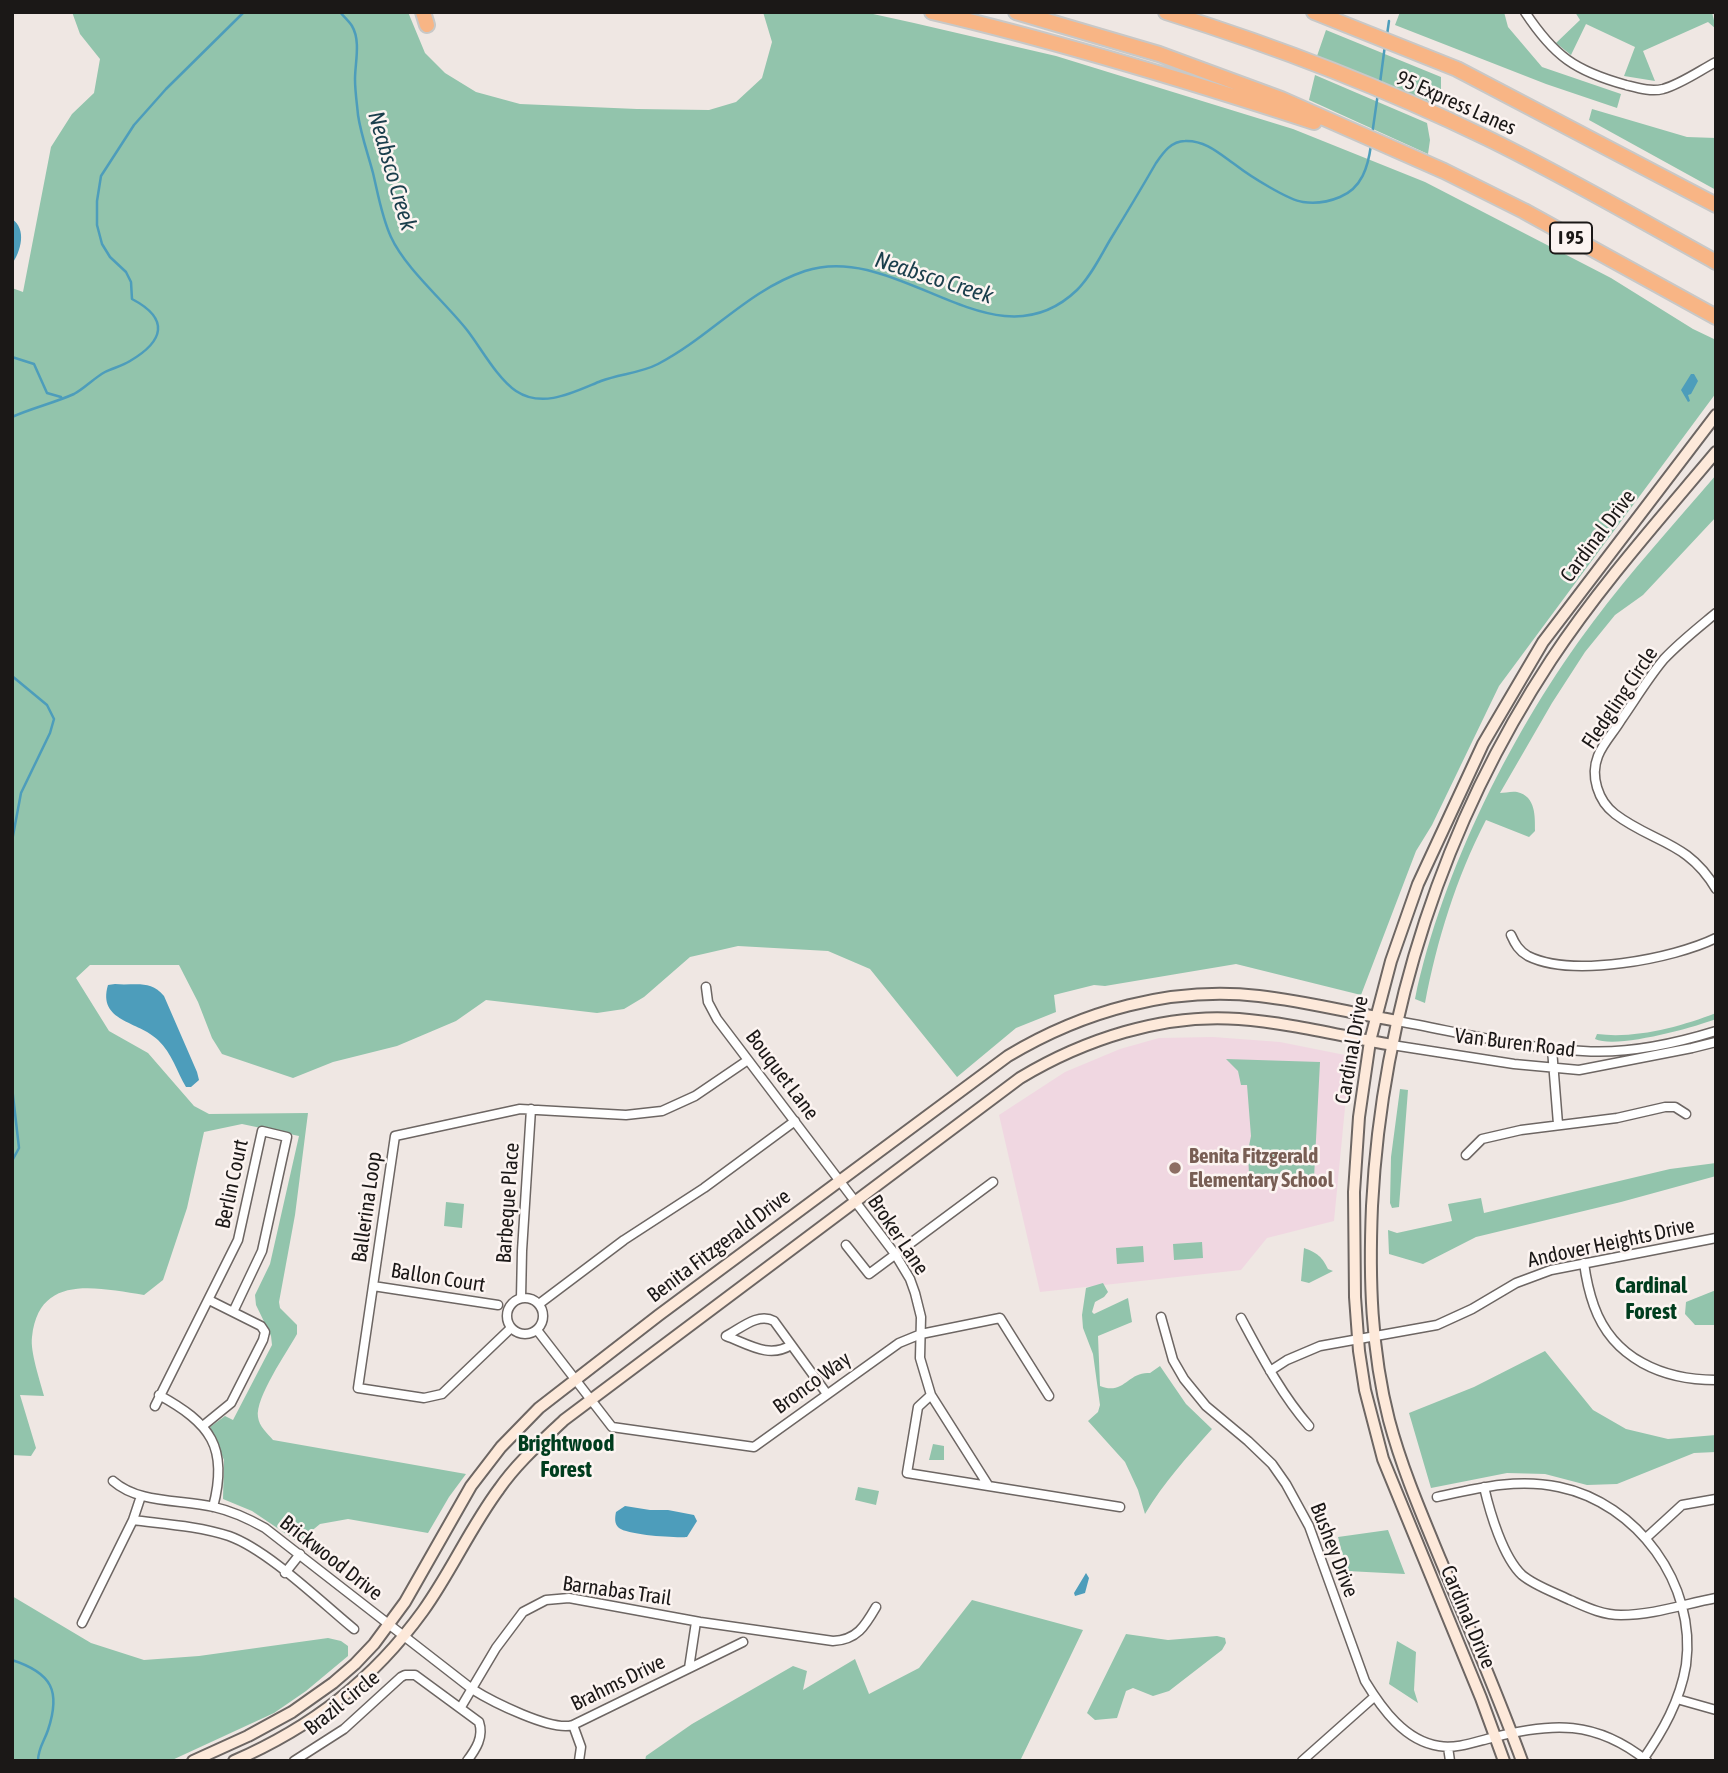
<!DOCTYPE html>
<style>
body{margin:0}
#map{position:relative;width:1728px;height:1773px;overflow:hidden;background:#efe7e3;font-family:"Asap Condensed",sans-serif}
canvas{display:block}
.frame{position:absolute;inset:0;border:14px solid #1b1817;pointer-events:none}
</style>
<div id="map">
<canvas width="1728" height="1773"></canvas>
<div class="frame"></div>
</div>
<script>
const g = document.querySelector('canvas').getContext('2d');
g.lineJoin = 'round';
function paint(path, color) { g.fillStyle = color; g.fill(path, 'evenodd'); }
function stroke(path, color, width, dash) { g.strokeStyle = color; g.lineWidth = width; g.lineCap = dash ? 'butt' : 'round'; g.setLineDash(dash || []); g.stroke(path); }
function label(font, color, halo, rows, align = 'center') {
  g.font = font + ' "Asap Condensed",sans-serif'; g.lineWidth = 5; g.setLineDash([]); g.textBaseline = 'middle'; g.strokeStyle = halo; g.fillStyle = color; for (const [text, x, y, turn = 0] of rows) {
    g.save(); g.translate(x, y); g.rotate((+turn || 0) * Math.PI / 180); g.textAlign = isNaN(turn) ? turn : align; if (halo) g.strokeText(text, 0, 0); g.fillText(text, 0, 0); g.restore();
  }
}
const education = new Path2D(`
 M1213,1037L1280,1042L1350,1056L1334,1221L1267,1238L1241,1270L1040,1292L999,1115L1065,1072L1120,1049L1159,1038Z`);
const green = new Path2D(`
 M72,12H408L425,53L445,73L476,92L520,104L637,109L709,110L736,102L762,78L772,42L763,12H864L914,23L1056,56L1293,129L1425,182L1611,278L1693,329L1716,340V393L1499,686L1432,825L1416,851L1361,995L1236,964L1105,986L1094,985L1054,995L1056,1012L1016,1028L957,1077L870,969L828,951L738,946L690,957L644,997L624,1009L597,1013L486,1000L456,1021L397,1046L333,1062L293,1078L222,1054L212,1038L198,1002L179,965H90L76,978L109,1031L148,1053L194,1106L209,1114L308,1113L295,1215L279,1302L280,1308L297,1325V1334C287,1352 255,1398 258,1417C259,1426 267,1433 273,1440L466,1474L449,1497L428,1533L348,1519L320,1524L298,1542L252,1511L223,1499L224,1460L210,1427L225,1416L233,1420L272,1345L271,1336L256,1305L255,1295L270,1264L299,1136L242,1124L204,1132L187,1208L163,1280L144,1295C97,1288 39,1273 32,1337C30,1352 40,1380 44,1396L20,1395L36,1448L31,1456L12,1455V288L23,292L51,147L72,114L94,93L100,59L80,34Z
 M1400,12H1504L1508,27L1542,67L1621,94L1617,108L1546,84L1395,25Z
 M1575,12H1712L1716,29L1708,22L1643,51L1655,81L1624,76L1635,47L1586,24L1571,55L1556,43L1580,20Z
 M1326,30L1441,77V93L1431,103L1317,56Z
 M1315,75L1427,123L1430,140L1428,154L1309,100Z
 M1592,109L1687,137L1716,138V190L1589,120Z
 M1716,475V517L1643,595L1615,615L1585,652L1552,703L1500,793C1504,793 1512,791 1517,792C1536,796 1535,817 1535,831L1529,837L1486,820C1456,878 1437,940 1425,1003L1415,999C1442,870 1514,727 1593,622C1631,571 1675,523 1716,475Z
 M1716,1013V1019C1692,1028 1617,1049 1595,1039L1597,1034C1635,1039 1680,1027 1716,1013Z
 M1226,1059L1320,1062L1314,1178L1249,1175L1248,1151L1251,1136L1247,1085H1241L1238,1071Z
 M1400,1089L1408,1090L1399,1207L1392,1208L1390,1203L1391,1157Z
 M1716,1163V1176L1621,1202L1476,1237L1423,1264L1389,1254L1388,1230L1397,1233L1452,1221L1448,1204L1481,1198L1484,1213L1670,1169Z
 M446,1202L464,1204L462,1228L444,1226Z
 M1202,1242L1203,1258L1174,1260L1173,1244Z
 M1143,1246L1144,1262L1117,1264L1116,1248Z
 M1304,1248C1318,1253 1322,1257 1328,1269L1333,1271L1309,1283L1301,1281Z
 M1103,1283L1108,1292L1104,1297L1095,1302L1092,1312L1094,1314L1128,1298L1132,1322L1098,1336L1100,1386C1124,1396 1128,1371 1150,1373L1160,1366L1186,1404L1212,1429C1188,1456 1164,1482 1145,1514L1138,1490L1125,1462L1088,1421L1098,1412L1100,1405L1093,1354L1083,1328L1082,1315L1086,1288Z
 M1716,1290V1325H1695L1685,1314L1686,1302Z
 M1545,1351L1593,1410L1626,1429L1668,1439L1716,1435V1452L1694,1453L1617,1484L1587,1485L1545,1474L1507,1473L1431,1488L1409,1413L1474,1387Z
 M933,1444L944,1446V1460H929Z
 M858,1487L879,1491L876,1505L855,1500Z
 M1388,1530L1405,1574L1347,1571L1338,1537Z
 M12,1596L91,1643L144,1660L199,1656L328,1638L341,1641L348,1646V1656L306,1691L274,1713L170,1761H12Z
 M972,1600L1083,1630L1020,1761H645L646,1756L692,1724L793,1666L807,1671L803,1690L855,1659L869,1694L919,1668Z
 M1126,1634L1168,1640L1217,1636L1225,1638L1226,1643L1222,1650L1169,1691L1153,1696L1133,1688L1126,1691L1117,1718L1095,1720L1087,1713Z
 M1397,1641L1416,1652L1414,1690L1418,1703L1389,1684Z`);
const water = new Path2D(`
 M12,219C27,229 21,251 12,264Z
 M1691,374H1694L1698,381L1691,394L1688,395L1690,401L1688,402L1681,390Z
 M115,984C135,986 150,979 164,996L197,1072L199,1080L191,1087H186C177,1072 172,1053 158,1040C139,1021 97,1022 108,985Z
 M625,1506L650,1510H668L694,1515L697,1521L687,1537C675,1538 628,1535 619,1528C614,1524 615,1517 616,1512Z
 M1086,1573L1089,1578L1085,1593L1075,1596L1074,1593Z`);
const stream = new Path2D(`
 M340,12C344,17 349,21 352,26C361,41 355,63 355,79C355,91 357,104 358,115C361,135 368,154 373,173C378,194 382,218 391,237C405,268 445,302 467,330C481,348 497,378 516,391C543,409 574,392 601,381C619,374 641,373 658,364C710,337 748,290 805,271C899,240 994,370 1077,290C1091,276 1100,257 1110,240C1126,214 1141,189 1156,163C1163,153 1171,141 1185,141C1206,140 1221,155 1237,166C1250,176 1288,200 1303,202C1315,204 1328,202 1340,197C1362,188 1368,167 1371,145
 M1387,35L1389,21
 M1380,83L1385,45
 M1372,135L1378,93
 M12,357L34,364L47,393L61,397
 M12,417C32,408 54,403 74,394C85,388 94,378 105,372C113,368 122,366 130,361C164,341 170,319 132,299L131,282L126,272L110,257L102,244L97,225V201L101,176L134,125L166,89L244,12
 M12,676L47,705L54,719L50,733L21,793L12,841
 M12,1087L19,1148L12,1161
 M12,1660C52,1673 61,1691 48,1730C44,1742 38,1748 38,1761`);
const minor = new Path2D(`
 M1525,12C1554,56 1575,71 1626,85C1638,88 1651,92 1663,89C1681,84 1699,71 1716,62
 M1716,613C1698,628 1680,642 1664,659C1648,678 1635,700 1621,720C1614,732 1603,743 1598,756C1590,776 1598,801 1615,814C1653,843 1688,841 1716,889
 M1511,935C1515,944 1519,951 1528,956C1572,978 1673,959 1716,938
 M706,987L708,1002L717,1019L895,1254L910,1279L915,1293L921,1317L920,1358L931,1395L988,1485
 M1397,1021C1458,1032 1520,1048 1583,1051C1627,1054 1674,1044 1716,1031
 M1392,1045L1514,1064L1579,1070L1692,1048L1716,1042
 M1552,1049L1558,1124
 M1466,1155L1482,1139L1521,1130L1617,1118L1665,1107H1675L1686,1114
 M846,1245L869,1274L993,1182
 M1584,1263C1586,1278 1589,1292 1594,1306C1613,1359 1663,1380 1716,1380
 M373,1286L498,1305
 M507 1316a18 18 0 1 1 36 0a18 18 0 1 1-36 0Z
 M521,1298L522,1251L531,1109
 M539,1304L624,1240L704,1188L795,1121
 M1161,1317L1173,1360L1184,1379L1206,1406L1248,1441L1272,1464L1286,1484L1309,1526L1365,1681C1382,1709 1405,1741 1439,1746C1456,1749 1475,1742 1491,1738C1552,1722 1596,1720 1647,1761
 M1241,1318C1261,1355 1281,1394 1309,1426
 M511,1328L442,1394L424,1398L358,1388L395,1136L520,1109L626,1115L662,1111L695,1096L748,1060
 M537,1330L612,1427L754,1447L899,1343L921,1334L1000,1318L1049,1396
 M791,1345C769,1359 748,1344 726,1336C740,1329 758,1312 774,1321L827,1394
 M1270,1371L1287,1360L1320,1346L1437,1325L1472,1309L1516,1283L1551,1270L1716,1238
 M159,1395C210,1423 229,1447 213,1507
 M931,1395L918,1407L907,1473L1120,1507
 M155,1406L238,1240L262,1131L287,1137L262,1251L233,1312
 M204,1425L231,1403L263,1340L265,1332L261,1326L209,1300
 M113,1481C139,1504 181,1499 214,1507C232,1511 249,1519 265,1528L472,1689C491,1701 552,1732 573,1725L743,1642
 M1484,1487C1490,1513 1503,1557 1522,1575C1535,1586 1554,1592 1570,1600C1586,1607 1602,1615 1621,1615C1654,1615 1684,1604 1716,1598
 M1437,1497C1478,1488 1517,1478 1559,1487C1637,1503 1697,1584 1686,1665C1680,1701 1663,1731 1642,1761
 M133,1520C164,1524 198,1526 229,1536C268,1550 321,1602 354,1629
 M1646,1538L1682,1505L1716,1499
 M285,1573L300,1554
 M82,1623L133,1520L141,1496
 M689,1668L696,1622
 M1677,1699L1716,1710
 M461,1707L496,1648L523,1612L546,1600L569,1598L700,1622L833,1641C857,1640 865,1626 876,1607
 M573,1725L581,1747L579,1761
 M1448,1747L1450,1761
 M294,1761L344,1729L401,1677L405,1675H415L479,1722C484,1737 476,1749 467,1761
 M1302,1761L1374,1697`);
const secondary = new Path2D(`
 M193,1761L248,1736L292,1712L333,1683L355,1664L374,1644L405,1602L471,1486L501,1447L539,1408L659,1315L1008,1056C1083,1011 1171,986 1259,996C1305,1001 1351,1013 1397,1021
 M234,1761C312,1727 373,1680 423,1611C451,1572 470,1528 499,1489C517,1463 541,1442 564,1420L1020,1078C1083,1040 1163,1013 1239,1019C1290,1023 1341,1036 1392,1045
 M1504,1761L1481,1698L1383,1459L1365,1390L1359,1351L1355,1297L1354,1192L1359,1117L1370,1041L1391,961L1418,884L1483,744L1543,642L1716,415
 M1522,1761C1497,1693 1469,1627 1441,1561C1422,1515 1402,1469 1389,1420C1371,1350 1369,1278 1372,1206C1382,1011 1444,823 1551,660C1600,586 1659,520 1716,452`);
const motorway = new Path2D(`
 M423,12L427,25
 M932,12C1061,42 1188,81 1314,122
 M1016,12L1159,54L1281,99L1444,171L1524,211L1716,317
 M1166,12C1275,46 1384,88 1487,138C1565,176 1640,220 1716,262
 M1314,12L1457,69L1716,205`);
const markers = [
 [1175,1168,7,"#8d6e63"]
];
const shields = [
 [1571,238,42]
];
const shieldNames = [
 ["I 95",1571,238]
];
const streetNames = [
 ["95 Express Lanes",1456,103,24],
 ["Cardinal Drive",1598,536,-53],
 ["Fledgling Circle",1620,698,-56],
 ["Van Buren Road",1515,1043,7],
 ["Cardinal Drive",1352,1050,-80],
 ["Bouquet Lane",782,1075,53],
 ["Berlin Court",232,1184,-78],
 ["Barbeque Place",508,1203,-86],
 ["Ballerina Loop",367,1207,-82],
 ["Broker Lane",898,1235,56],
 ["Andover Heights Drive",1611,1243,-12],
 ["Benita Fitzgerald Drive",719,1246,-37],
 ["Ballon Court",438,1278,9],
 ["Bronco Way",812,1383,-36],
 ["Bushey Drive",1334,1550,69],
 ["Brickwood Drive",331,1558,38],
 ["Barnabas Trail",617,1591,8],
 ["Cardinal Drive",1468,1617,67],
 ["Brahms Drive",618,1683,-26],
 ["Brazil Circle",342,1703,-39]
];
const educationNames = [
 ["Benita Fitzgerald",1189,1156],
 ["Elementary School",1189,1180]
];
const waterNames = [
 ["Neabsco Creek",392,171,74],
 ["Neabsco Creek",934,278,18]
];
const neighbourhoodNames = [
 ["Cardinal",1651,1286],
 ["Forest",1651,1312],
 ["Brightwood",566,1444],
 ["Forest",566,1470]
];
paint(education, '#f0d7e1');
paint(green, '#92c4ac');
paint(water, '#4d9dbb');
stroke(stream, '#4d9dbb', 2.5);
stroke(minor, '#6d6663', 11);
stroke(secondary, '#6d6663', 14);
stroke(motorway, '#c8c8c7', 18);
stroke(minor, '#fff', 8);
stroke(secondary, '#fde9da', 10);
stroke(motorway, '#f8b585', 14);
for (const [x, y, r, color] of markers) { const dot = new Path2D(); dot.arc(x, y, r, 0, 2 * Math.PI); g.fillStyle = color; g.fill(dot); stroke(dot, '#fcf4f1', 2.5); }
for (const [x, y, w] of shields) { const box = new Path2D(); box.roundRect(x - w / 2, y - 15.5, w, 31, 5); g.fillStyle = '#fcf4f1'; g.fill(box); stroke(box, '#1b1817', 2); }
label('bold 19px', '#1b1817', null, shieldNames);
label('21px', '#1b1817', '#fcf4f1', streetNames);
label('bold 21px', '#785e54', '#fcf4f1', educationNames, 'left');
label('italic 23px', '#1a3e4c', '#fcf4f1', waterNames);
label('bold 23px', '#003d1e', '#fcf4f1', neighbourhoodNames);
</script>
